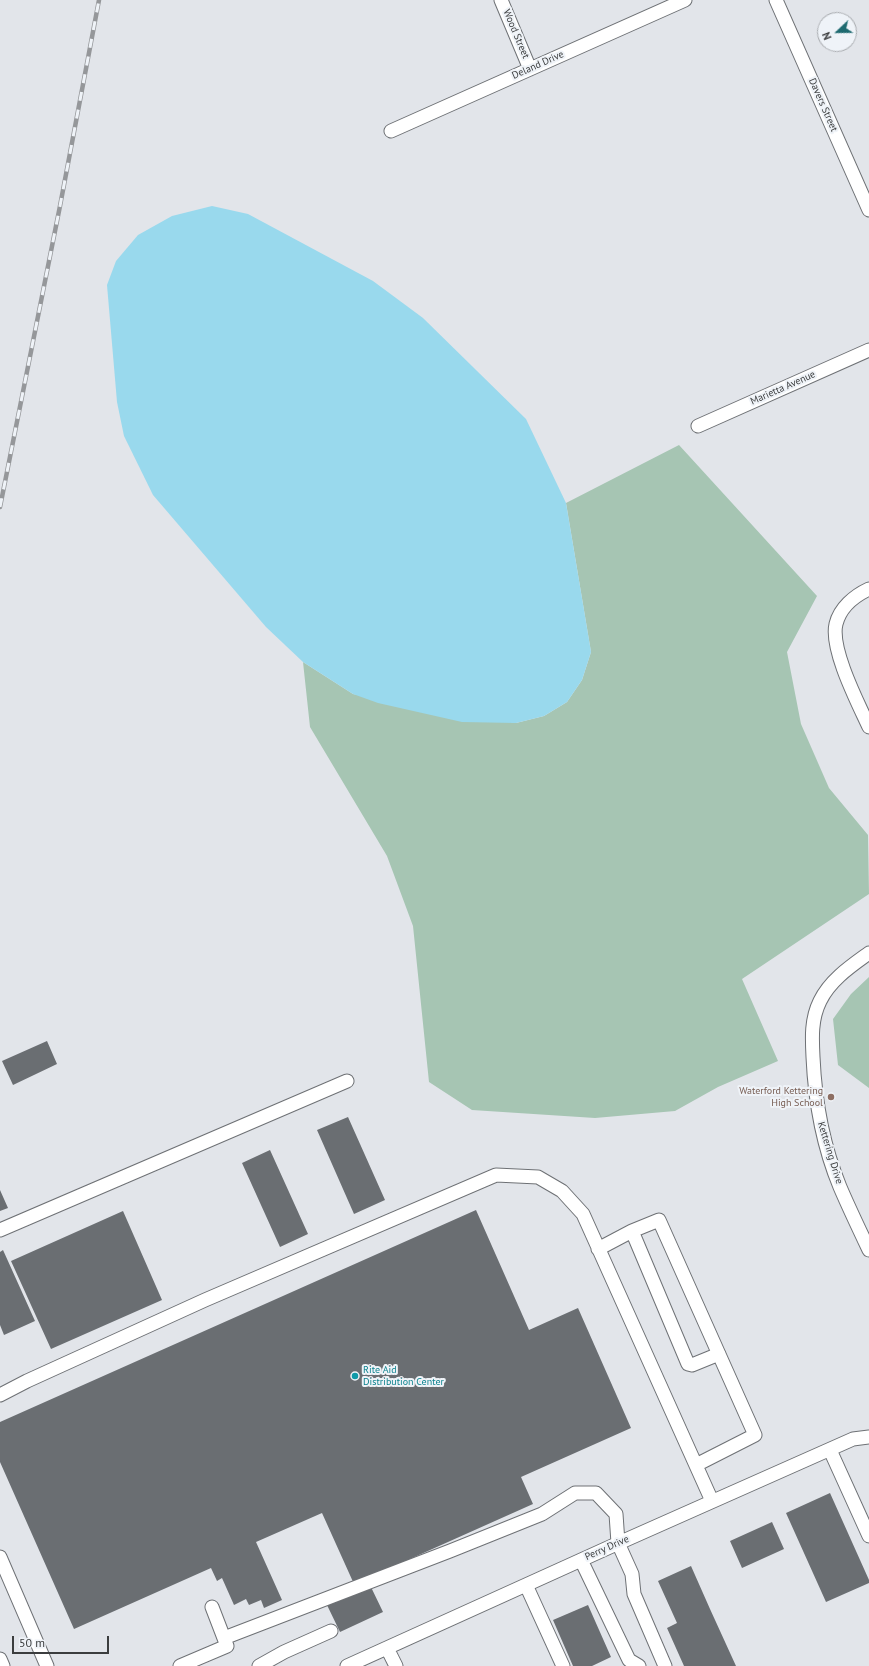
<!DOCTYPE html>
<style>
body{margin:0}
#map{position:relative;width:869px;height:1666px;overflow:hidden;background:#e2e5ea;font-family:"PT Sans",sans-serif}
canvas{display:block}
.north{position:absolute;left:817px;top:12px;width:40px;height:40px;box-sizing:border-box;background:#eff3f8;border:1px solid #a7aaae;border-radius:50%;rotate:248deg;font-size:11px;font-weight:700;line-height:16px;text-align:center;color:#3b3d3e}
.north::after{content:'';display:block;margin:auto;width:14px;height:18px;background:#1e6a70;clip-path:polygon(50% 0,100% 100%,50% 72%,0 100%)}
.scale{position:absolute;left:12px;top:1636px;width:97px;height:18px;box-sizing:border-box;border:2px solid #3b3d3e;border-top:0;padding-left:5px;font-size:12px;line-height:14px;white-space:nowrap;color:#3b3d3e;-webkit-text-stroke:3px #eff3f8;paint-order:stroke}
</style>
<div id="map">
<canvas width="869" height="1666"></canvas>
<div class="north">N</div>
<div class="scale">50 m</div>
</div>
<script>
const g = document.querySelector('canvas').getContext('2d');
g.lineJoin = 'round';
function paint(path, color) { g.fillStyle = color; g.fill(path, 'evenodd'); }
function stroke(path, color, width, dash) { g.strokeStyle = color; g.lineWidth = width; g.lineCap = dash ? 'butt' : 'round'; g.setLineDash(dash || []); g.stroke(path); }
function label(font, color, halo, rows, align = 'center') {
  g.font = font + ' "PT Sans",sans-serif'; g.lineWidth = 4; g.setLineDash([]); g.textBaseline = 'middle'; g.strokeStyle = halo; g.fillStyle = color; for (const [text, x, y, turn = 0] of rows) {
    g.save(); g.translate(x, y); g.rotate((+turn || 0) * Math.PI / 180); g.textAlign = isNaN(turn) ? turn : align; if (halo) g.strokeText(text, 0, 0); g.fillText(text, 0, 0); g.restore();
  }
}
const green = new Path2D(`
 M679,445L817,596L787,652L801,724L829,788L868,835L869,894L742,979L778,1061L718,1087L675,1111L595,1118L472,1110L429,1082L413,926L387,856L310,727L303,662L353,694L516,723L544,716L567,702L582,680L591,652L566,503Z
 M869,977V1088L838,1065L833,1019L851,994Z`);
const water = new Path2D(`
 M212,206L248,214L373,281L423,318L526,419L566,503L591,652L582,680L567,702L544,716L516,723L462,722L378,703L353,694L303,662L266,627L153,495L124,436L117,402L107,285L116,261L138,235L172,216Z`);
const building = new Path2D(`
 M47,1041L57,1064L13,1085L2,1061Z
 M348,1117L385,1200L354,1214L317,1130Z
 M270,1150L308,1234L280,1247L242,1163Z
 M0,1190L8,1208L0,1211Z
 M476,1210L529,1330L578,1308L631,1428L521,1477L533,1504L354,1584L322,1513L256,1542L282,1600L264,1608L261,1600L249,1605L246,1599L234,1605L222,1578L217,1581L211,1568L74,1629L0,1462V1422Z
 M123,1211L162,1300L51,1349L11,1261Z
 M3,1250L35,1321L4,1335L0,1325V1252Z
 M830,1493L869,1580V1583L826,1602L786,1513Z
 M772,1522L784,1549L742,1568L730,1541Z
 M691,1566L710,1609L736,1666H684L667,1628L677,1623L658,1581Z
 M370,1585L383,1612L340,1632L327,1605Z
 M588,1605L611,1657L592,1666H573L553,1620Z`);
const minor = new Path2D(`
 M501,0L530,69
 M776,0L869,210
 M391,131L685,0
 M698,426L869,350
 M869,589C854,596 840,608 836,624C830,649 858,703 869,727
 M869,953C851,966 830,980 820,1001C811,1019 812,1038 813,1057C815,1102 823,1146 840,1187C849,1208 859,1229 869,1250
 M0,1230L347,1081
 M632,1231L688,1364L692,1365L719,1354
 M598,1249L632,1231L659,1220L755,1435L696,1465
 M0,1395L27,1381L205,1300L496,1175L538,1177L562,1191L583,1214L712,1501
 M830,1450L869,1536
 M0,1557L47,1666
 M581,1560L629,1660L639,1666
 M526,1585L563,1666
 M224,1638L450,1551L542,1514L575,1493H596L616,1514L618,1543L632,1574L634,1594L665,1666
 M387,1648L396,1666
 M0,1659L3,1666
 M180,1666L227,1646L212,1607
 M259,1666L284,1652L331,1631
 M347,1666L612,1546L853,1439L869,1437`);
const rail = new Path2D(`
 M0,507L60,206L99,0`);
const markers = [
 [831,1097,4,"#8d6e63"],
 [355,1376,4,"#0f9aa8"]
];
const streetNames = [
 ["Wood Street",516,34,67],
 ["Deland Drive",538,65,-24],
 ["Davers Street",823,105,66],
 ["Marietta Avenue",783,388,-24],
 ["Kettering Drive",830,1153,73],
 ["Perry Drive",607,1548,-24]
];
const educationNames = [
 ["Waterford Kettering",823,1091],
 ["High School",823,1103]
];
const cultureNames = [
 ["Rite Aid",363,1370],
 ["Distribution Center",363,1382]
];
paint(green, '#a6c5b3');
paint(water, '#99d9ed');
paint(building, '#6a6e72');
stroke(minor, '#6e7175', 15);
stroke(minor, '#fff', 13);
stroke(rail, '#95979a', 4.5);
stroke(rail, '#eff3f8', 3, [9]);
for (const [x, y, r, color] of markers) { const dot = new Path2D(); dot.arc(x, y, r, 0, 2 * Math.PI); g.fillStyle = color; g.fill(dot); stroke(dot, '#eff3f8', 1.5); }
label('10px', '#3b3d3e', '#eff3f8', streetNames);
label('10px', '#785e54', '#eff3f8', educationNames, 'right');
label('10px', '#0d838f', '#eff3f8', cultureNames, 'left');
</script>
